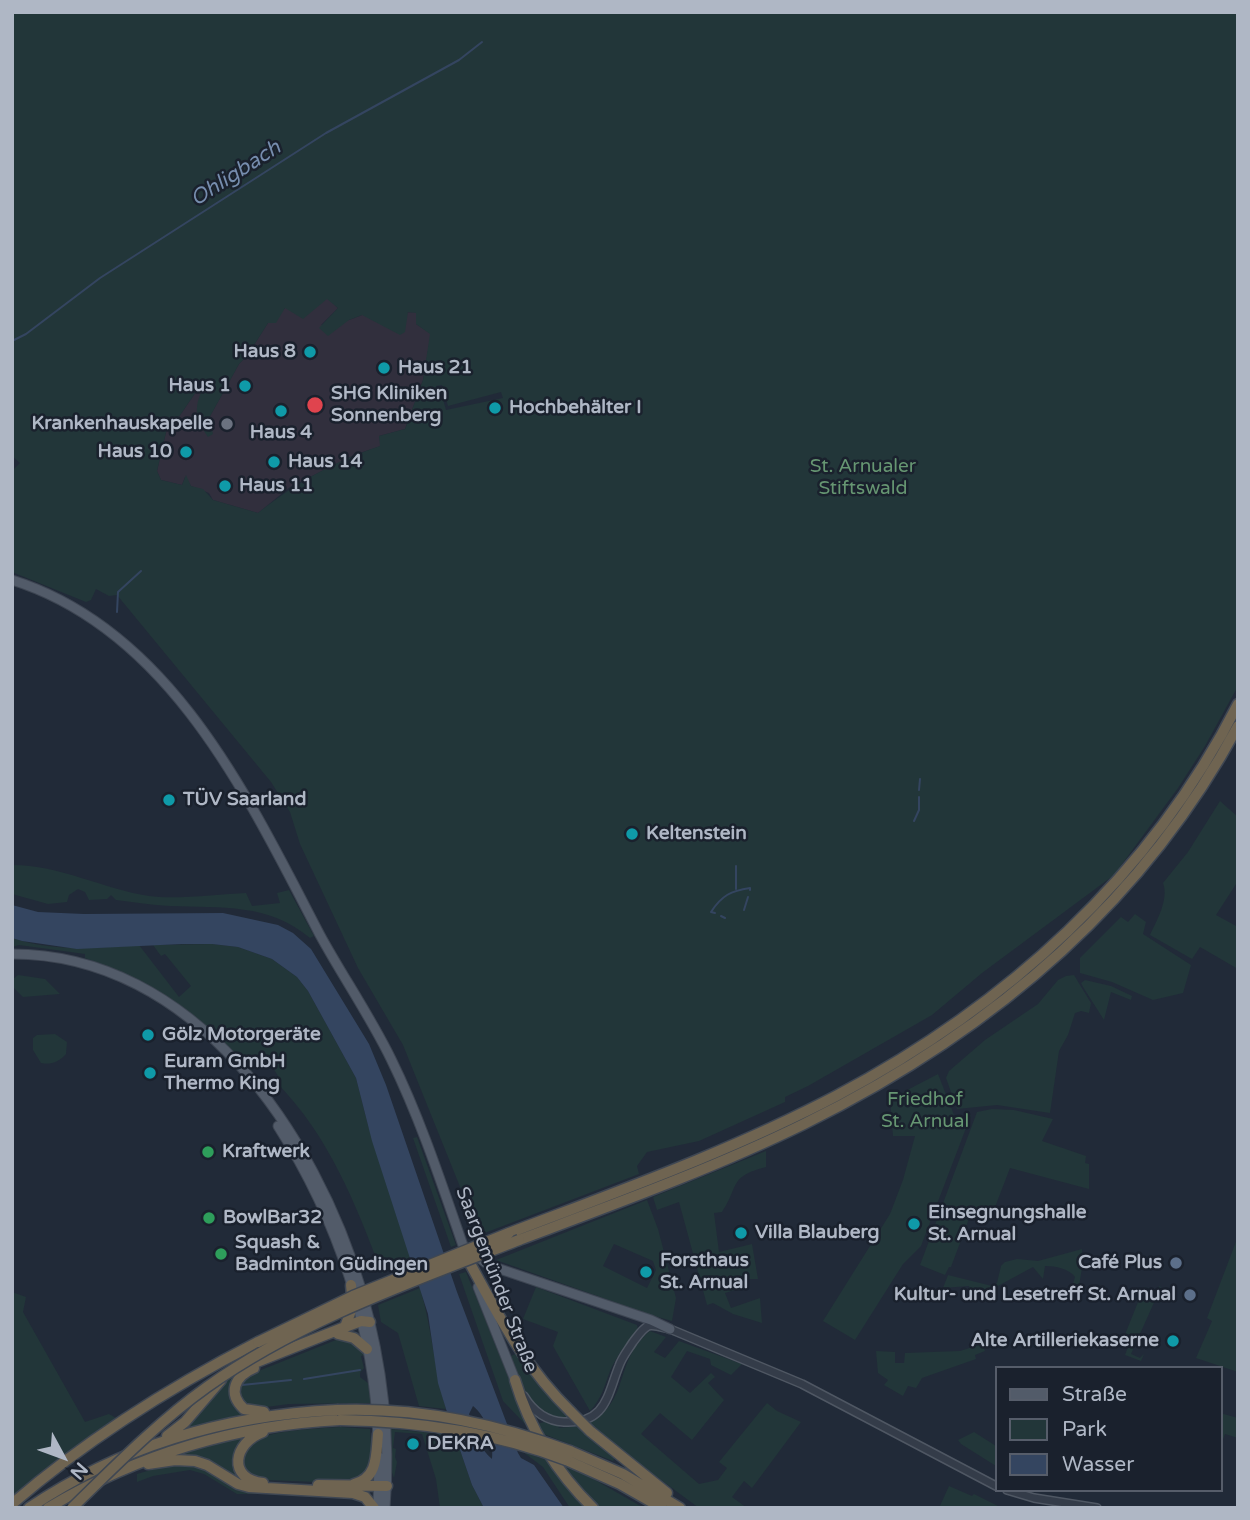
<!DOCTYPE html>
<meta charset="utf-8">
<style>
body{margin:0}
#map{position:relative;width:1250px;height:1520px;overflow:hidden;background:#212a38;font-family:"Varela Round",sans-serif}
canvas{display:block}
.frame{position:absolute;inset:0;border:14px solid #afb7c5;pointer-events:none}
.legend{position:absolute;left:995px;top:1366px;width:228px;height:126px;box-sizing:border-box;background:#1a212d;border:2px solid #565d6a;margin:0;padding:9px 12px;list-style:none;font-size:21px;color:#afb7c5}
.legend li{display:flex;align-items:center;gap:14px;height:35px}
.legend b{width:35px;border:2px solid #565d6a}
.north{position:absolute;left:28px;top:1422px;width:70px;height:70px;-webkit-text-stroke:5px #1a212d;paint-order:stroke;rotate:131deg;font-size:19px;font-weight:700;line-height:28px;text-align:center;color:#afb7c5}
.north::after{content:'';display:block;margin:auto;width:24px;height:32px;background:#afb7c5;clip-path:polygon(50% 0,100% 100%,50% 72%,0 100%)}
</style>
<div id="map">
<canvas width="1250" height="1520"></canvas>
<div class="frame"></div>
<ul class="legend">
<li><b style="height:9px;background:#525b69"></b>Straße</li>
<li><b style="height:19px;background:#223639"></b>Park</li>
<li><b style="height:19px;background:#344560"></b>Wasser</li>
</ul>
<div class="north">N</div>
</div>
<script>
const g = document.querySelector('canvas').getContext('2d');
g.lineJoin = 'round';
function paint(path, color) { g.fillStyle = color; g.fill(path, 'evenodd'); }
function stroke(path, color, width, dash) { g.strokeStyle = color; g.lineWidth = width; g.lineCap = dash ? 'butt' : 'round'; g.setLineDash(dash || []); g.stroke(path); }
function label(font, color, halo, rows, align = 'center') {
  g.font = font + ' "Varela Round",sans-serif'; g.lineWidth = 5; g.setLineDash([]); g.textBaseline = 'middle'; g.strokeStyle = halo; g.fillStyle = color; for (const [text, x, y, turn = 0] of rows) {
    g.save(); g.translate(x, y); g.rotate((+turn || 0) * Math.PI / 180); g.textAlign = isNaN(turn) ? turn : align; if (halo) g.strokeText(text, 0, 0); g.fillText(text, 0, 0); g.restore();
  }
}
const medical = new Path2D(`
 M327,298L338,308L321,325L349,320L362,315L416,312V324L431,334L423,380L405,429L379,436L381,446L354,455L290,487L258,513L213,500L209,493L191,486L185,477L182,485L161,480L157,471L167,428L174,424L200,386L204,389L197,410L209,418L239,364L247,356L268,323L285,308Z`);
const green = new Path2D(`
 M12,12H1238V686L1205,746L1178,788L1114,875L982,973L932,1015L808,1086L785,1097V1102L699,1141L647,1152L637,1166L639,1174L482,1234L475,1224L403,1045L358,968L300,844L290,812L271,782L117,595L109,596L96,589L91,600L86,602L12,572V471L20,463L12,456ZM327,299L338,308L319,328L328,336L349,320L362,315L400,335L405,332L408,312L416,313V324L430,334L423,380L405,429L379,436L380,446C333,462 297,482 258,513L213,500L203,489L191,486L186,475L182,485L161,480L157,471L167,428L174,424L200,386L203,389C193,407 196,420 208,437L213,434L209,418L239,364L247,356L268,323H276L285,308L303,319ZM442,385L448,406L501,392L503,398L446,410L441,392L438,393L436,386Z
 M1220,801L1238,817V881L1216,915L1238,927V969L1200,947L1192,959L1150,935C1157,920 1169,899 1163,883L1188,852Z
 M12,865C60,865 103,889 149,896C175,900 219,894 246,893L252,906L280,903L277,893L289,890L314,936L310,938C269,903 221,908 170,906C152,905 134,902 116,900L111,895L107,899L89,900L85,892L78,889L69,895L67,902L48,904L12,894Z
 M1135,914L1146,922L1143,934L1191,965L1183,993L1153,1000L1112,982L1080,973V958L1121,917L1128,922Z
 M12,938C52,952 98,948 139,945L179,997L191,986L165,954L161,956L153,945L212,944L238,947L272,959L297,977L308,991L356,1078L368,1125L412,1261L382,1273C355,1203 330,1137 276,1082L278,1076L266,1056L250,1072C199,1016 157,983 85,958V954L19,945L12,947Z
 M18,975L45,979L60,994L23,997L12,986L13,979Z
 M1074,975L1091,1003L1089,1013L1081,1011L1075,1013L1068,1035L1059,1051L1050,1113L997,1105L957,1109L946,1078L949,1071L985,1040L1038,1004L1058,980L1066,976Z
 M1085,980L1111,986L1132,996L1131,1000L1111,992L1104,1020L1083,987L1081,983Z
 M55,1034L67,1042L66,1054C59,1062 51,1065 41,1063L33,1050V1038L37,1035Z
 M938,1074L956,1120L971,1115L921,1246L903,1264L855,1340L823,1321L890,1214L903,1180L915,1136H893L890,1099Z
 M992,1109L1014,1110L1053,1119L1042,1141L1086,1156L1085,1163L1089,1164V1189L1010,1168L992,1215L973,1208L951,1267H949L945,1275L920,1265L977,1112Z
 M417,1137L456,1245L451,1247L413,1138Z
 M766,1151V1167C728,1177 740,1185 722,1212L714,1213L719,1252L752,1244L758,1279H738V1289L725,1293L731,1308L760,1298L762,1323L733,1314L713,1303L707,1305L679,1202L657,1210L653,1197Z
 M647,1200L658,1229L676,1298L672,1321L651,1315L496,1260ZM614,1244L653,1261L656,1270L647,1288L603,1266Z
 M1237,1239H1238V1372L1196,1358L1212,1321L1207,1318Z
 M1082,1249L1083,1262L1079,1286L1073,1284L1075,1277C1070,1269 1055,1266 1045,1266L1043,1279L1033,1267L983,1294L970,1297L969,1286L943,1288L948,1275L992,1286L997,1283L1001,1266L1005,1262L1017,1259L1038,1261Z
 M466,1272L527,1423L525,1424L503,1401L459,1274Z
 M1159,1286L1161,1287L1131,1354L1140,1358L1144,1354L1141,1361L1125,1355L1128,1347L1122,1345L1124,1337L1144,1287L1158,1291Z
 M536,1287L637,1325L638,1329C628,1342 617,1355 610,1371C604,1387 602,1398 590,1411L553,1346L558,1332L523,1319Z
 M420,1288C432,1328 434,1369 446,1409L419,1406L398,1333L381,1322L378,1305Z
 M12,1292L26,1297L23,1312L85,1422L109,1414L116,1418L12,1496Z
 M650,1331L666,1337L654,1352L665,1358L679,1341L742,1364L731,1375L711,1365L710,1359L687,1351L671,1377L690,1393L711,1373L715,1377L708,1383L724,1400L692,1440L660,1413L641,1434L699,1484L718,1480L727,1468L719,1462L767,1403L777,1411L801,1422L752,1488L744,1481L732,1497L747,1508H699L619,1449L589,1423C631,1401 613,1361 650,1331Z
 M341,1338L360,1345L365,1355L361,1356L364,1368L360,1373V1377L368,1383L371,1403L289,1404L259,1408L247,1405L238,1394L240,1384L251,1374Z
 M982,1344L985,1351L975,1355L976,1359L922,1378L916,1388L908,1386L903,1396L884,1385L888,1380L878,1373L876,1351L895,1352V1363H904L905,1353L960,1351Z
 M517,1353L573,1420C566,1420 557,1420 550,1417C527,1408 519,1378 511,1356Z
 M243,1358L232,1385L244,1414L183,1429C194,1419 204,1409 214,1397C224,1382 227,1367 243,1358Z
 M1220,1413L1238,1418V1438L1225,1434L1222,1442H1220Z
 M545,1422L561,1426L558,1428L581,1426L616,1457L613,1461L541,1433L536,1424Z
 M341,1427L370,1429L372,1462L359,1480L318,1482L263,1480L257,1479L244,1468C243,1462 240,1452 245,1447C263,1429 316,1429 341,1427Z
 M391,1429L455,1435L472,1485L484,1508H440L436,1479L422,1434L395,1432L393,1448L396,1449L395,1457L397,1462L394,1478L390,1467H392V1464Z
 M974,1432L996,1446V1466L961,1444L958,1440Z
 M247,1435L235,1456L254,1484L167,1457Z
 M523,1452L550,1461L589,1508H570L543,1467Z
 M172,1464L200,1465L231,1484L281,1492V1494H237L204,1474L190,1470L153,1476L137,1482V1474Z
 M563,1466L588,1476L644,1508H601L583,1491Z
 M949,1486L972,1496L974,1494L1000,1507L939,1508Z`);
const water = new Path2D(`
 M12,905L38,912L84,914L223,913L278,925L293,933L311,949L369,1044L386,1085L457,1292L518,1453L521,1458L534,1465L564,1508H484L472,1485L446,1409L438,1383L428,1314L372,1141L356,1078L308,991L297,977L272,959L238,947L212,944H182L77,949L22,941L12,938ZM473,1406C487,1417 494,1442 492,1459C479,1449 474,1430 469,1414Z`);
const stream = new Path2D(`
 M12,341L26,334L100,278L326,133L459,60L482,42
 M117,612L118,592L141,571
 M919,790L920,779
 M914,821L919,810V797
 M736,866V889
 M744,910L748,897
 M715,913L711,912C722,895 731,891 750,888V890
 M721,916L725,918
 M304,1379L360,1370
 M242,1385L291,1380`);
const minor = new Path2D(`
 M524,1396C533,1411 546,1421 564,1422C606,1424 607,1396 619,1366C622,1357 628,1350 633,1342C637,1337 642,1329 648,1326C655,1324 663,1328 670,1329L802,1384L996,1486
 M1007,1490L1034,1498L1097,1508`);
const major = new Path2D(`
 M12,580C171,630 249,799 320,935C343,977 370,1016 391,1059C422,1122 444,1191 467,1257
 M12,954C194,954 316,1134 362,1292C382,1362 391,1435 385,1508
 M278,1126C337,1218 375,1330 378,1440
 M473,1253L487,1264L497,1268L651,1320L670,1329
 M478,1287L515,1380
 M378,1508L379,1457`);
const highway = new Path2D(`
 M509,1233C619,1191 731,1151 836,1096C1006,1006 1150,877 1238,704
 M519,1240C615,1204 712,1169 804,1124C987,1034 1140,908 1238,726
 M467,1258C499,1316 523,1365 571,1412
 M345,1327L353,1305L351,1285
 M338,1334L354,1338L367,1349
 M244,1367L345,1327L361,1321L370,1322
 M254,1368C235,1376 227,1393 244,1409L264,1412
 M515,1380C529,1428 557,1473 593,1508
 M590,1431L667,1493
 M263,1432C233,1443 227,1479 263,1483
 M167,1436L185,1422L221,1380
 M570,1451L623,1474L680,1508
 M566,1460L620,1484L662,1508
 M148,1464L175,1460L195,1461L207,1465L238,1484L249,1487L353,1493L365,1497L374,1508
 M354,1484C378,1478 376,1455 378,1434
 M318,1485L387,1486
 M12,1504C86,1440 172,1386 258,1342
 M29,1508C121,1446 226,1415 337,1410
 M48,1508C139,1454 235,1425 340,1420`);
const highwayBridge = new Path2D(`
 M258,1342L353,1296L509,1233
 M337,1410C416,1407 495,1423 570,1451
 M571,1412L590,1431
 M340,1420C418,1421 493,1432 566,1460
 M72,1508C115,1466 158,1422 207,1387C301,1320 412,1282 519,1240`);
const markers = [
 [310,352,7,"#0f9aa8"],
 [384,368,7,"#0f9aa8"],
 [245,386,7,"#0f9aa8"],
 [315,405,9,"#e0444e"],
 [495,408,7,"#0f9aa8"],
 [281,411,7,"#0f9aa8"],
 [227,424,7,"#6b7280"],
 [186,452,7,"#0f9aa8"],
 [274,462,7,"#0f9aa8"],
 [225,486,7,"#0f9aa8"],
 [169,800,7,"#0f9aa8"],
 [632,834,7,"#0f9aa8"],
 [148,1035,7,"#0f9aa8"],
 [150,1073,7,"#0f9aa8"],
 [208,1152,7,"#2e9e5b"],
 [209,1218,7,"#2e9e5b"],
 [914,1224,7,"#0f9aa8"],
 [741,1233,7,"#0f9aa8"],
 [221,1254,7,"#2e9e5b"],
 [1176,1263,7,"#5c6f8a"],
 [646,1272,7,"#0f9aa8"],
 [1190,1295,7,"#5c6f8a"],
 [1173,1341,7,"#0f9aa8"],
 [413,1444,7,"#0f9aa8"]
];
const poiNames = [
 ["Haus 8",296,352,"right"],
 ["Haus 21",398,368],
 ["Haus 1",231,386,"right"],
 ["SHG Kliniken",331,394],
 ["Sonnenberg",331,416],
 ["Hochbehälter I",509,408],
 ["Krankenhauskapelle",213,424,"right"],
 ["Haus 4",281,433,"center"],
 ["Haus 10",172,452,"right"],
 ["Haus 14",288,462],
 ["Haus 11",239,486],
 ["TÜV Saarland",183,800],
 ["Keltenstein",646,834],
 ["Gölz Motorgeräte",162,1035],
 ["Euram GmbH",164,1062],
 ["Thermo King",164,1084],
 ["Kraftwerk",222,1152],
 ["Einsegnungshalle",928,1213],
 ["St. Arnual",928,1235],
 ["BowlBar32",223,1218],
 ["Villa Blauberg",755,1233],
 ["Squash &",235,1243],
 ["Badminton Güdingen",235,1265],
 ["Forsthaus",660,1261],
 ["St. Arnual",660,1283],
 ["Café Plus",1162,1263,"right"],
 ["Kultur- und Lesetreff St. Arnual",1176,1295,"right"],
 ["Alte Artilleriekaserne",1159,1341,"right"],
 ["DEKRA",427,1444]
];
const parkNames = [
 ["St. Arnualer",863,467],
 ["Stiftswald",863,489],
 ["Friedhof",925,1100],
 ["St. Arnual",925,1122]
];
const streetNames = [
 ["Saargemünder Straße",496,1280,69]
];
const waterNames = [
 ["Ohligbach",236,174,-33]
];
paint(medical, '#312f3d');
paint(green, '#223639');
paint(water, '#344560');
stroke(stream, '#344560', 2);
stroke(minor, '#4f5763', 10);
stroke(major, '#3d4552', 11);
stroke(highway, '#3f4753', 13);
stroke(minor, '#343c49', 7);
stroke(major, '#525b69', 9);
stroke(highway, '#6f6451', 10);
stroke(highwayBridge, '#3f4753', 13, []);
stroke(highwayBridge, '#6f6451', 10);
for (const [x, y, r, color] of markers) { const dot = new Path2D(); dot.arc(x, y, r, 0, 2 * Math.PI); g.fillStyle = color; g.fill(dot); stroke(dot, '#1a212d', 2.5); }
label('bold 19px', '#afb7c5', '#1a212d', poiNames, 'left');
label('19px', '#669672', '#1a212d', parkNames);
label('19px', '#afb7c5', '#1a212d', streetNames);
label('italic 21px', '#768dae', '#1a212d', waterNames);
</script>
